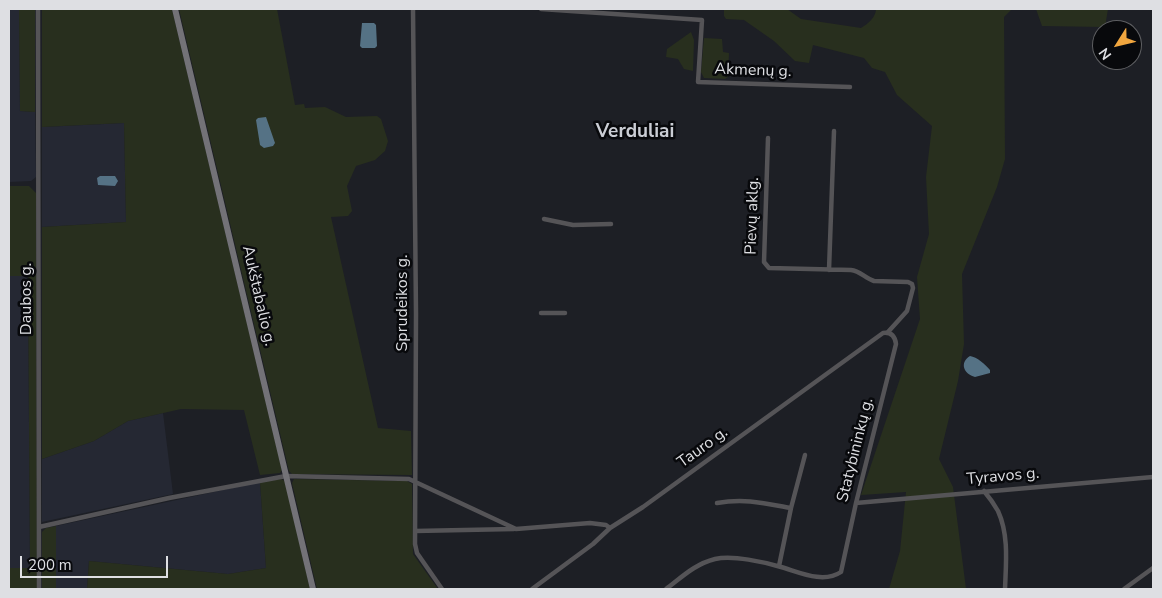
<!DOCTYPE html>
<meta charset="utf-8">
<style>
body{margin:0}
#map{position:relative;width:1162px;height:598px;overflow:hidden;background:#1d1f25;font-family:"Nunito Sans",sans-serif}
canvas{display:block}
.frame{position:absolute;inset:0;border:10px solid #dedfe3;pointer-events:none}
.north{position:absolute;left:1092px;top:20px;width:50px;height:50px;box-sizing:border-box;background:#08090c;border:1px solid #5e5f62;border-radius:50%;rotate:234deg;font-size:14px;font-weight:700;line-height:20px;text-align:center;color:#dedfe3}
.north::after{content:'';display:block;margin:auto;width:18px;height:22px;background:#f1a63f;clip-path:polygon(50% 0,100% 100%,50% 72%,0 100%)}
.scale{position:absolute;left:20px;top:556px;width:148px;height:22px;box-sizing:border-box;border:2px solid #dedfe3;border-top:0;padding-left:6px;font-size:15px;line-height:18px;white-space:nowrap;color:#dedfe3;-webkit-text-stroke:4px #08090c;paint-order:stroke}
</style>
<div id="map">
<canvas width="1162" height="598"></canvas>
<div class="frame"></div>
<div class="north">N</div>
<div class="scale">200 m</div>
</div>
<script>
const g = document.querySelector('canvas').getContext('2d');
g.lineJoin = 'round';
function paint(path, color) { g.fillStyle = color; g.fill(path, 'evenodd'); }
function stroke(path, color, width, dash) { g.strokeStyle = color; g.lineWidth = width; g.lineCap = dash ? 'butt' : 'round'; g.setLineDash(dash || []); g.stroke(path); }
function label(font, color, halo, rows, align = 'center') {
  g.font = font + ' "Nunito Sans",sans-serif'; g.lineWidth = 5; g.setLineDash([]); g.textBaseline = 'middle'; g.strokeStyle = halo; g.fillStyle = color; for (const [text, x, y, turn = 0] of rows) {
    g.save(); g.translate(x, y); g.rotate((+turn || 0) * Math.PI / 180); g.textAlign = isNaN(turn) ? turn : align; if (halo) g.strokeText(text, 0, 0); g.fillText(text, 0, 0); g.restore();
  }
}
const built = new Path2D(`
 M9,9H19L20,111L35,112L36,177L31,181L9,182Z
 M124,123L126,222L42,227V127Z
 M9,276H28L30,569L9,568Z
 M163,413L173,494L42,522V459L94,441L128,421Z
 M260,482L266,568L228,574L89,561L87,589H56V526Z`);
const green = new Path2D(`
 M19,9H35V112L20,111Z
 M42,9H172L282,470L280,473L260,475L244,410L181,409L128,421L94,441L42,459V227L126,222L124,123L42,127Z
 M179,9H277L295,105L304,104L305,108L325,107L346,117L377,116L381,119L388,141L385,151L375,160L356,166L347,186L352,211L348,216L331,217L378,428L411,431L412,475L292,474L289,471Z
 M724,9H787L801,19L861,28C868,24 876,17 876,9H1012L1004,17L1005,159L997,187L962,274L964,344L958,381L939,459L953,487L966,589H889L900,551L906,492L861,495L920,319L917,277L929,234L926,177L932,126L897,95L885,72L872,68L864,58L813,45L809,63L795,61L774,41L744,20L726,19L724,16Z
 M1036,9H1108L1105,27L1042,26Z
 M691,32L694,40L693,71L684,69L678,59L666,57L667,49Z
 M704,38L722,39L723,52L729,53L728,77L725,79L704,78L701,72Z
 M9,186H29L36,193L37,589H9V568H30L28,276H9Z
 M281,479L285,481L310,589H87L89,561L228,574L266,568L260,482Z
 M294,479L407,481L412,484L413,554L438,589H317L292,483Z
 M56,526V589H42V532L46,528Z`);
const water = new Path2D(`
 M362,23H374L376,25L377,46L375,48H362L360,46Z
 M266,117L275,143L273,146L264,148L260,145L256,120L258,118Z
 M100,176H115L118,181L115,186L98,185L97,178Z
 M970,356C977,357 985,364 990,370V373L975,377C964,374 959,363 970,356Z`);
const street = new Path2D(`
 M38,9L39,589
 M413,9L416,314L415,544L417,553L442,589
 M541,9L702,20L698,82L850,87
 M768,138L764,262L769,268L851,270C860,271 865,278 874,281L908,282L912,284L913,288L907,311L888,332
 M544,219L573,225L611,224
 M829,270L834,131
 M541,313H565
 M984,491C989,497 994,504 998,511C1009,535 1006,563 1005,589
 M717,503C744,498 764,503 791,508
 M856,503L1153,477
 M39,527L169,498L286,476L409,479L516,529L590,523L606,525L610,528
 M415,531L514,529
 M779,566L791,508L805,455
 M532,589L593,544L610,528L643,507L883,333C891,332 895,336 896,344L856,503L841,572C823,584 799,572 781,567C764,562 733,555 715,559C695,564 682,577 666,589
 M1124,589L1153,568`);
const secondary = new Path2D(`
 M175,9L313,589`);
const streetNames = [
 ["Akmenų g.",753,71,2],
 ["Pievų aklg.",753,216,-88],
 ["Aukštabalio g.",258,296,77],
 ["Daubos g.",27,299,-90],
 ["Sprudeikos g.",403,303,-90],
 ["Tauro g.",703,448,-36],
 ["Statybininkų g.",856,450,-76],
 ["Tyravos g.",1003,477,-5]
];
const quarterNames = [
 ["Verduliai",635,132]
];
paint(built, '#252833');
paint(green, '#282f1e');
paint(water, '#557285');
stroke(street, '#555457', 4.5);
stroke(secondary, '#737277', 6);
label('16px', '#dedfe3', '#08090c', streetNames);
label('bold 19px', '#cacdd4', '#08090c', quarterNames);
</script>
